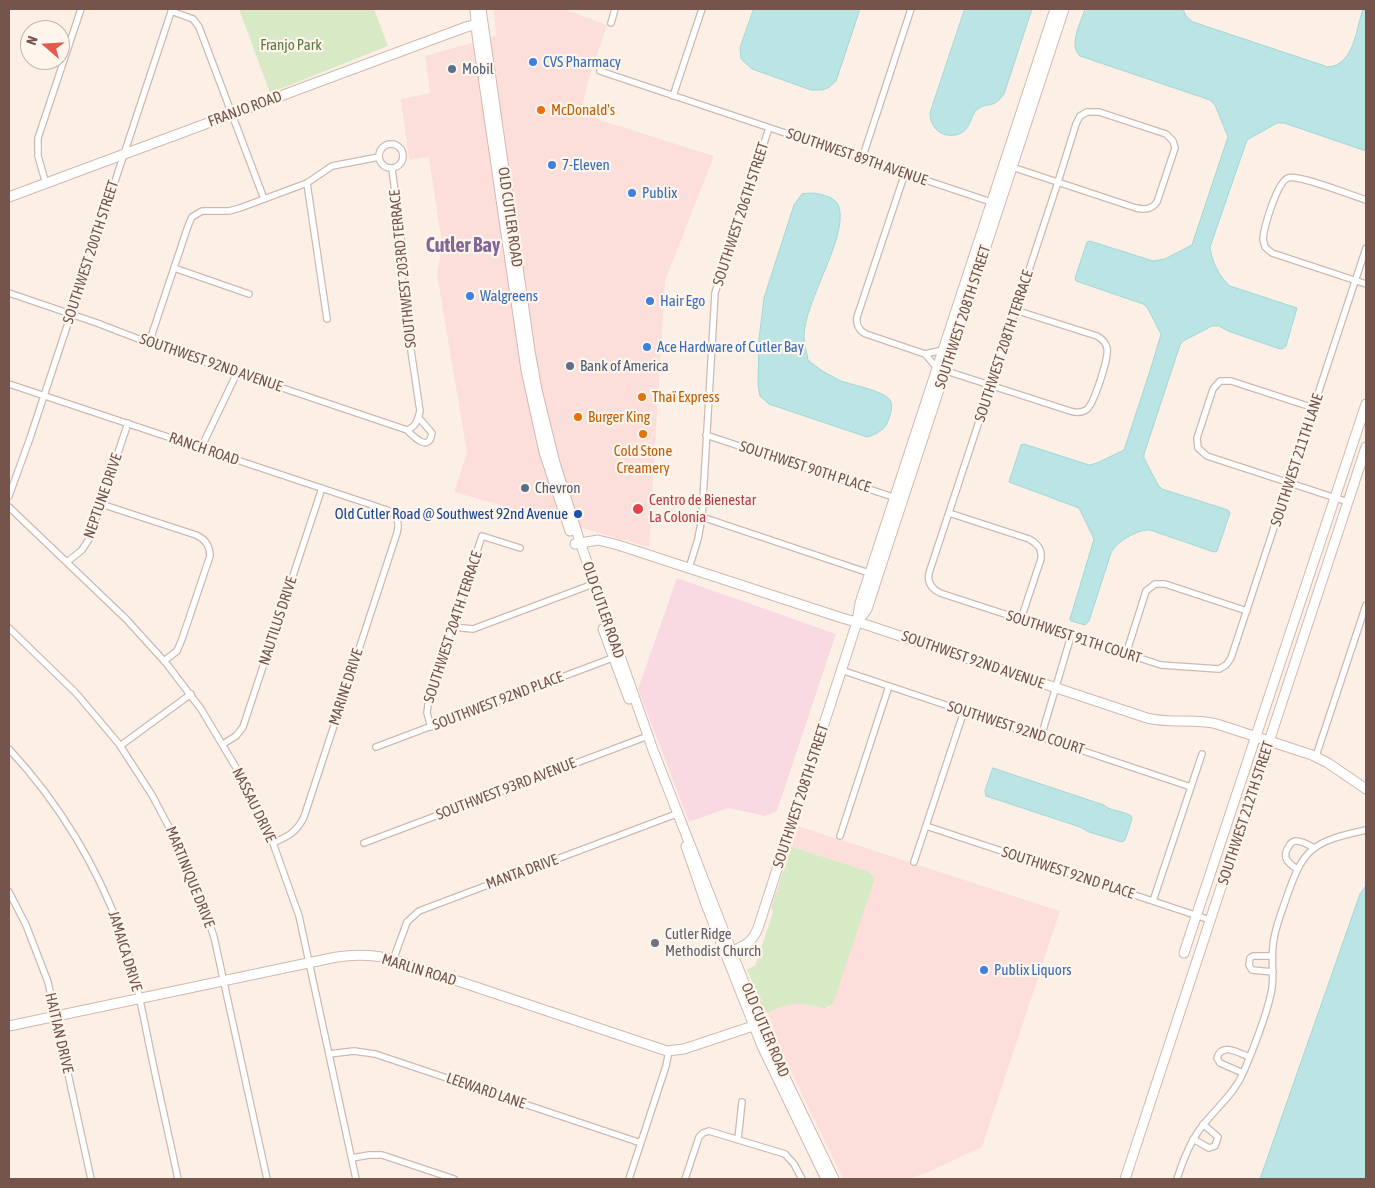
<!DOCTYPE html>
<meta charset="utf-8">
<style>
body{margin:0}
#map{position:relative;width:1375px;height:1188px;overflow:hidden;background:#fcf0e6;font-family:"Asap Condensed",sans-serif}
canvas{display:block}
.frame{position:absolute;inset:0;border:10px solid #74544b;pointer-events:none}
.north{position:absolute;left:20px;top:20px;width:50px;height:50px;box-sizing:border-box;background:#fff5ec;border:1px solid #c7b5ac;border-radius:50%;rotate:289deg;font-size:14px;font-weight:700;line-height:20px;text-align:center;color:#74544b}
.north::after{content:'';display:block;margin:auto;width:18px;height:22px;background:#e25b4e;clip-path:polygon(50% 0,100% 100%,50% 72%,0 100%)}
</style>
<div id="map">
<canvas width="1375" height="1188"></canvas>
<div class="frame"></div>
<div class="north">N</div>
</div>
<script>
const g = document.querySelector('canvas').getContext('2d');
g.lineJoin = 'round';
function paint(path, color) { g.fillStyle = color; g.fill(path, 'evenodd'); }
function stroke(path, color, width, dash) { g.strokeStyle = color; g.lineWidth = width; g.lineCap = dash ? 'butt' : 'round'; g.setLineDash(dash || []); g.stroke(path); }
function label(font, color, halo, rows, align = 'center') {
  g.font = font + ' "Asap Condensed",sans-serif'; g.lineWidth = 4.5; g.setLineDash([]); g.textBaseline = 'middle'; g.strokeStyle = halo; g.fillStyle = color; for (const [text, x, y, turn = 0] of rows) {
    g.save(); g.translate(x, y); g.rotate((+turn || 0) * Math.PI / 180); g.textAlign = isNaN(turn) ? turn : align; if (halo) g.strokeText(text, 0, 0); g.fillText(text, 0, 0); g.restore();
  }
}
const commercial = new Path2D(`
 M494,9H565L607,25L587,85L581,114L714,156L665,281L649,547L454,492L467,453L437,274L442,245L429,157L409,160L401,99L430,93L425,56L496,36Z
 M798,826L1060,911L982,1147L926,1173L908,1179H843L781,1051L768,1013L788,1004H804L824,1009L830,1007L874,878L872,873L868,871L795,848H791Z`);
const medical = new Path2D(`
 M677,578L836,634L777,811L765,816L728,808L689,822L638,689Z`);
const green = new Path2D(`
 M239,9H374L388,46L270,93Z
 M791,848H795L868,871L873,875L874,881L833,1004L824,1009C797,1002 793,1001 768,1013L767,1012H765L762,1008L747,969L755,966L773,912L771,908Z`);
const water = new Path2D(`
 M754,9H860L836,81L828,88L822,90H811L752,69L741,59L740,48Z
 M965,9H1032L1004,94C992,110 989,101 978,109C971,114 972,122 966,129C958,139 939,137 933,125C931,122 930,117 930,113Z
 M1085,9H1183L1186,16L1193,22L1328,67C1354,65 1356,29 1363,9H1366V151L1284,123H1277L1247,140L1210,247C1211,260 1220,278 1230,286L1297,308L1286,346L1282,349L1277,348L1228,331L1219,326H1212L1183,341L1180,345L1144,454V458L1158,485L1162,489L1228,510L1230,513L1217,551L1214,552L1150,530C1138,529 1116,542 1111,553L1089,621L1085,625L1071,621L1070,619L1094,539L1079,508L1009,482L1021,445L1024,444L1089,465L1097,463L1124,450L1151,368L1161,334L1147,307L1143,304L1076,281L1075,278L1087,242L1090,241L1153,261L1165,259L1192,245L1228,137L1215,105L1210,100L1080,56C1068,45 1081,22 1085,9Z
 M814,193C824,195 836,197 839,207C848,238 804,301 804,337C804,344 807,353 808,360C818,369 829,375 841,381C852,385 887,391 891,402C893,408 890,416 888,421C885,430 877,434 867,437L769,404L760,396L758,385L759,339L764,298L794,205L802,194Z
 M993,768L1104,805C1111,812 1123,810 1131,816L1132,819L1125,840L1122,842L1089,832L1080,827L986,796L985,791Z
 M1366,886V1179H1260L1360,894Z`);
const street = new Path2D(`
 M171,11L193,19L199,27L264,199
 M611,23L615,9
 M600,71L994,203
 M673,96L702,9
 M379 156a12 12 0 1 1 24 0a12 12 0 1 1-24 0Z
 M862,159L911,9
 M1009,166L1136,208C1146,210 1152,209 1157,202L1175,148L1173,141L1166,134L1099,112H1087L1080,116L1076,124L1058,182L929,573C927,583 932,589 940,593L1161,665L1219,669L1226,665L1231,658L1366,248
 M905,173L857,317C856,324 859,331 866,334L925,354L937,368L1070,411C1076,413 1081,413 1086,410C1094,405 1109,357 1107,348C1106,342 1102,339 1097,336L1015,310
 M307,183L327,319
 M46,184L38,156V138L81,9
 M1366,200C1353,196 1298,174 1288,178C1277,182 1264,227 1263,239L1265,247L1272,253L1366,284
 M174,268L249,294
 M9,293L97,323L149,343L407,430C416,427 418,419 420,411L402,290V245L392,169
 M149,343L188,226L192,217L202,211H229L240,208L307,183L332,166L379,157
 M925,354L943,350
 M9,384L387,510C397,515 400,522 397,533L304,817C297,832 287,837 273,843
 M1314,408L1231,381H1220L1213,389L1197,438L1198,448L1207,456L1348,502
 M407,430C414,437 429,453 432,433L419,418
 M706,435L896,498
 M201,448L237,373
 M9,496L30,438L172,9
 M101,504L196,535C205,539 210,545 210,556L182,639L177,651L164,661
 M9,507L126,619L166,663L201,709L247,786L273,843L299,916L356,1179
 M949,513L1029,539C1038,544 1042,549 1041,559L1021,619
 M702,517L869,573
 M67,562L82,550L89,539L128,423
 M689,568L698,539L702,517L715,293L769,128
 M453,627L473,629L588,586
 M9,628L76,693L119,744L152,795L179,846L197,888L214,937L267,1179
 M1126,654L1146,591L1155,584H1165L1247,611
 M841,670L1191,787
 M431,727L427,713L429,697L482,536L520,548
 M1041,737L1071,636
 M223,744L236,736L243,727L322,488
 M120,746L191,694
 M376,747L615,657
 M9,749C58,802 96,864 121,932C135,970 142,1010 150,1049C159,1093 169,1136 178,1179
 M1316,756L1366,605
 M926,826L1210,920
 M840,836L889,686
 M364,843L648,736
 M914,862L964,711
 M1297,869C1288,863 1281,857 1289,846C1290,843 1292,842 1295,841C1301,840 1309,845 1314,848
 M9,892L26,925L48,982L91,1179
 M1153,901L1202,754
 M1272,956H1253L1250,958L1249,965L1252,970L1273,972
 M393,960L407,922L419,911L679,813
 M329,1054L354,1051L375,1054L641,1143
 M1243,1073L1220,1063L1217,1058C1222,1042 1239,1053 1249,1057
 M738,1139L742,1102
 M1193,1139L1209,1148L1215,1146L1218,1137L1203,1124
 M352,1158L369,1155H382L454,1179
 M629,1179L666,1066L669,1051
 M685,1179L699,1137L703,1133L709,1131L785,1154L794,1164L802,1179
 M1177,1179C1183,1160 1190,1141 1203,1125C1218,1106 1235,1093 1244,1071C1254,1047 1268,1013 1272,988C1274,974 1271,960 1273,946C1274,931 1280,916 1285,902C1303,848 1311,842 1366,830`);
const secondary = new Path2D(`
 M475,9L477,35L526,370L544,452L570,531
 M481,9L530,351L537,390L555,463L580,542L653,750L764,1034L834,1179
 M9,197L466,27L480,24
 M575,544L598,540L618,545L842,618L867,625L1147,718C1170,724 1194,718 1217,724L1312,755L1328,763L1366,789
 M859,620L867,609L882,563L1064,9
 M603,629L629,699
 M686,846L707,907L762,1046L826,1179
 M728,953C743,946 751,945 758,928L857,622L860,603L1055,9
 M1184,953L1366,404
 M9,1026L327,959C350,954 375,954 398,961L667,1051L684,1049L759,1024
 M1125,1179L1366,447`);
const markers = [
 [533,62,5,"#3f7fe0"],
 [452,69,5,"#5c6f8a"],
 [541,110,5,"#e8710a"],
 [552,165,5,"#3f7fe0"],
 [632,193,5,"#3f7fe0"],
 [470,296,5,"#3f7fe0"],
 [650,301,5,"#3f7fe0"],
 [647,347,5,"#3f7fe0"],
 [570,366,5,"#5c6f8a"],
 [642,397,5,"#e8710a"],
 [578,417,5,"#e8710a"],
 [643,434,5,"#e8710a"],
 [525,488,5,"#5c6f8a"],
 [638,509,6,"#e0444e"],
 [578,514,5,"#1a4fb4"],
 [655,943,5,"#6b7280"],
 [984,970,5,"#3f7fe0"]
];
const parkNames = [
 ["Franjo Park",291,45]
];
const shopNames = [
 ["CVS Pharmacy",543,62],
 ["7-Eleven",562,165],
 ["Publix",642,193],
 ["Walgreens",480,296],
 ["Hair Ego",660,301],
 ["Ace Hardware of Cutler Bay",657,347],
 ["Publix Liquors",994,970]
];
const serviceNames = [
 ["Mobil",462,69],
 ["Bank of America",580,366],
 ["Chevron",535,488]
];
const streetNames = [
 ["FRANJO ROAD",245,109,-20],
 ["SOUTHWEST 89TH AVENUE",857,157,19],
 ["SOUTHWEST 206TH STREET",741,214,-72],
 ["OLD CUTLER ROAD",510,217,82],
 ["SOUTHWEST 200TH STREET",91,252,-72],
 ["SOUTHWEST 203RD TERRACE",403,269,-96],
 ["SOUTHWEST 208TH STREET",963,317,-72],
 ["SOUTHWEST 208TH TERRACE",1004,346,-72],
 ["SOUTHWEST 92ND AVENUE",211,363,19],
 ["RANCH ROAD",204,449,19],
 ["SOUTHWEST 211TH LANE",1297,460,-72],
 ["SOUTHWEST 90TH PLACE",805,467,18],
 ["NEPTUNE DRIVE",103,496,-71],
 ["OLD CUTLER ROAD",603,610,71],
 ["NAUTILUS DRIVE",278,621,-72],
 ["SOUTHWEST 204TH TERRACE",453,627,-72],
 ["SOUTHWEST 91TH COURT",1074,637,18],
 ["SOUTHWEST 92ND AVENUE",973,660,19],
 ["MARINE DRIVE",346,687,-72],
 ["SOUTHWEST 92ND PLACE",498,701,-21],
 ["SOUTHWEST 92ND COURT",1016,728,18],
 ["SOUTHWEST 93RD AVENUE",506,789,-21],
 ["SOUTHWEST 208TH STREET",801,796,-72],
 ["NASSAU DRIVE",254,805,64],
 ["SOUTHWEST 212TH STREET",1246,813,-72],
 ["MANTA DRIVE",522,872,-20],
 ["SOUTHWEST 92ND PLACE",1068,873,18],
 ["MARTINIQUE DRIVE",190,877,68],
 ["JAMAICA DRIVE",125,951,73],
 ["MARLIN ROAD",419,970,17],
 ["OLD CUTLER ROAD",765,1030,67],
 ["HAITIAN DRIVE",59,1033,77],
 ["LEEWARD LANE",486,1091,19]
];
const foodNames = [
 ["McDonald's",551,110],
 ["Thaï Express",652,397],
 ["Burger King",588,417],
 ["Cold Stone",643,451,"center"],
 ["Creamery",643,468,"center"]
];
const healthNames = [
 ["Centro de Bienestar",649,500],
 ["La Colonia",649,517]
];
const transitNames = [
 ["Old Cutler Road @ Southwest 92nd Avenue",568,514]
];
const worshipNames = [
 ["Cutler Ridge",665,934],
 ["Methodist Church",665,951]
];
const districtNames = [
 ["Cutler Bay",463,246]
];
paint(commercial, '#fcdfda');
paint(medical, '#f9d9e2');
paint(green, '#d8e9c5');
paint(water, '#bbe5e5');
stroke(water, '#a1d6d7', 1);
stroke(street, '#cfb9af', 8);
stroke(secondary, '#d2b8ad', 11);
stroke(street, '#fff', 5.5);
stroke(secondary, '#fff', 9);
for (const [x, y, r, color] of markers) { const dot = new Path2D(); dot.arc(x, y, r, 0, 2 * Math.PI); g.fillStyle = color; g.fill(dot); stroke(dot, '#fff5ec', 2); }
label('15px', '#5b7a43', '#fff5ec', parkNames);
label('15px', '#366cbe', '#fff5ec', shopNames, 'left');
label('15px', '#4e5e75', '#fff5ec', serviceNames, 'left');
label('15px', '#74544b', '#fff5ec', streetNames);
label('15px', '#c56008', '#fff5ec', foodNames, 'left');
label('15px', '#be3a42', '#fff5ec', healthNames, 'left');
label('15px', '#164399', '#fff5ec', transitNames, 'right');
label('15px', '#5b616d', '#fff5ec', worshipNames, 'left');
label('bold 20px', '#816798', '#fff5ec', districtNames);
</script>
